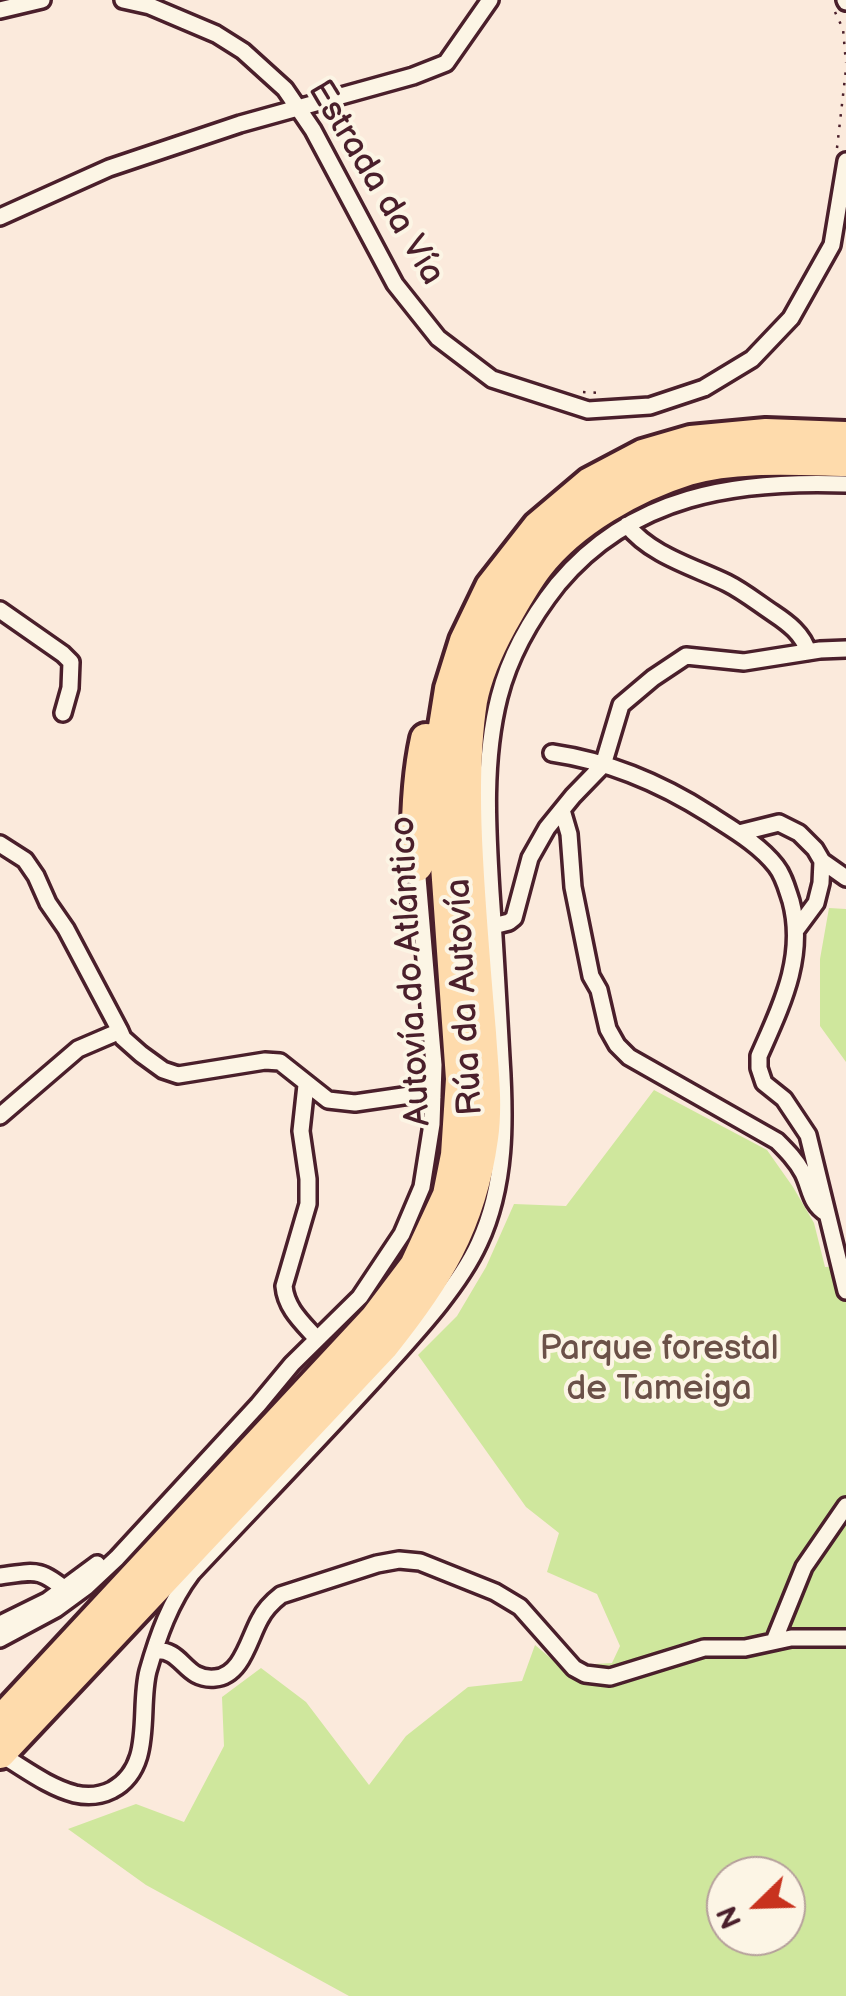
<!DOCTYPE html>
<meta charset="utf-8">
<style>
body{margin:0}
#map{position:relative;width:846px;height:1996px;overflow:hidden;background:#fbeadc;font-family:"Balsamiq Sans",sans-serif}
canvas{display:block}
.north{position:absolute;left:706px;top:1856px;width:100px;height:100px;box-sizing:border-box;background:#fcf5e5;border:2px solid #b59f9b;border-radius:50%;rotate:247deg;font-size:28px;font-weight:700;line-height:40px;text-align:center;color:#4a1f2b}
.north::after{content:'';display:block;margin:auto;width:35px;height:45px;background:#c8321e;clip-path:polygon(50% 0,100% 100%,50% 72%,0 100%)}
</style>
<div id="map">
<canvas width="846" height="1996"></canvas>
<div class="north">N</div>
</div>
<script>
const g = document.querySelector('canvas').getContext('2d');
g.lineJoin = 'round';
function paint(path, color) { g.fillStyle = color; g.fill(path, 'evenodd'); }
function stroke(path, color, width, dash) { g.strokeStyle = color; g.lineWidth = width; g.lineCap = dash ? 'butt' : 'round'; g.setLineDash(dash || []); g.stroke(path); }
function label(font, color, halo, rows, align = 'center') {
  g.font = font + ' "Balsamiq Sans",sans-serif'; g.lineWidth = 8; g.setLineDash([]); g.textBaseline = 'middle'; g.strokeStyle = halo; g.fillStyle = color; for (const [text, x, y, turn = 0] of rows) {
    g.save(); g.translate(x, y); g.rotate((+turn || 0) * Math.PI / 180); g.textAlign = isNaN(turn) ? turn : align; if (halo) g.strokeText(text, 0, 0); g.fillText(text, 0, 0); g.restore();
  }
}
const green = new Path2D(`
 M829,908L846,909V1062L820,1026V959Z
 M654,1090L767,1150L793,1187L814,1223L825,1267L846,1266V1996H349L146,1885L68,1829L136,1804L184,1822L224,1746L222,1697L261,1668L306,1702L369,1785L406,1736L468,1687L522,1681L535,1645L560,1666L612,1663L620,1646L597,1594L547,1572L559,1533L526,1507L418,1355L457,1316L486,1267L514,1204L566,1206ZM726,1876H786V1936H726Z`);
const path = new Path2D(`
 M835,12L843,29L846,63
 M837,148L846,69
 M583,392L600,393`);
const minor = new Path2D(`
 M123,0L150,6L216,34L243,51L285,89L313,130L395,284L438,338L492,379L588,410L650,406L704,388L752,359L791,318L832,245L846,161
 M845,0L846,2
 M0,10L42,0
 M0,217L109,168L240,124L413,76L446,63L490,0
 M627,525C650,555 694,567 727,583C743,591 758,603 773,613C788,623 803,634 808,652
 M0,610L63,654L71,662L70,688L63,713
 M552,753C607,761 662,784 709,814C732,829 759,844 776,866C784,876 787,889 791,901C806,957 781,1006 759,1056V1068L764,1083L784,1099L808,1135L846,1291
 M562,810L569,834L573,887L591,976L599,990L608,1029L617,1045L629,1057L777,1141C787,1151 796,1160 803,1173C811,1189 810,1204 827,1214
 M739,833L779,823L799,833L815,849L822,861L821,883L816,903L796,930
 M0,844L25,860L36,876L48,903L66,929L120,1031L78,1049L0,1116
 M822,861L846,878
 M493,926L509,922L514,918L530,858L547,828L573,796L603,765L621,705L653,678L686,656L744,662L820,650L846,649
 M120,1031L123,1038L141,1054L163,1070L178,1075L265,1061L280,1062L328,1100L355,1103L410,1095L433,1097
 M306,1085L301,1131L308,1179V1204L284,1286C286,1309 303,1323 317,1339
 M0,1576C38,1571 38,1568 69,1592
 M0,1624L47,1601L97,1564
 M0,1639L56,1609L86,1587L117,1558L258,1405L292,1364L360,1297L402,1234L422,1187L432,1124L434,1065L417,866
 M774,1641L804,1567L846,1506
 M155,1651C183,1648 184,1681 215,1678C242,1676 249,1638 260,1619C265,1609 272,1602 281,1595L377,1564L399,1560L420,1562L495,1592L520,1607L574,1668L585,1674L610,1677L704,1648H745L791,1638H846
 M0,1754C24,1768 48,1787 75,1794C88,1797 100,1796 112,1790C155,1767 138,1710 148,1671C158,1636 170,1602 192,1573C254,1507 317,1442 378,1375C412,1337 458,1289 479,1243C506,1185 505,1120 501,1058C498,1003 495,947 491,892C487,827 483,760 499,697C510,654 531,618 558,584C632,495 737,480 846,484`);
const motorway = new Path2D(`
 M417,866C416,824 417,780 426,739
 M0,1722L375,1319L415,1266L448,1195L456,1155L461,1079L441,794L443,733L450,689L465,641L491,587L538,527L590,483L643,455L691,441L766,434L846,437
 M0,1753L383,1346C437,1279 471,1225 483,1138C488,1104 483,1067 481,1033C476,975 471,917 468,859C465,807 464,753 472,701C477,674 489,648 502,624C513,605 524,584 538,566C573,521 634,487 688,470C736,456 796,460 846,461`);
const streetNames = [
 ["Estrada da Vía",375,183,59],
 ["Autovía do Atlántico",412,971,-93],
 ["Rúa da Autovía",466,997,-93]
];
const parkNames = [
 ["Parque forestal",659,1350],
 ["de Tameiga",659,1390]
];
paint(green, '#cfe79d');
stroke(minor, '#4a1f2b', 22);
stroke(motorway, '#4a1f2b', 38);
stroke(path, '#4a1f2b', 2.5, [2.5, 8]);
stroke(minor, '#fcf5e5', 15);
stroke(motorway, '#fedbac', 30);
label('35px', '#4a1f2b', '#fcf5e5', streetNames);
label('35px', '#6b5148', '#fcf5e5', parkNames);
</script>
